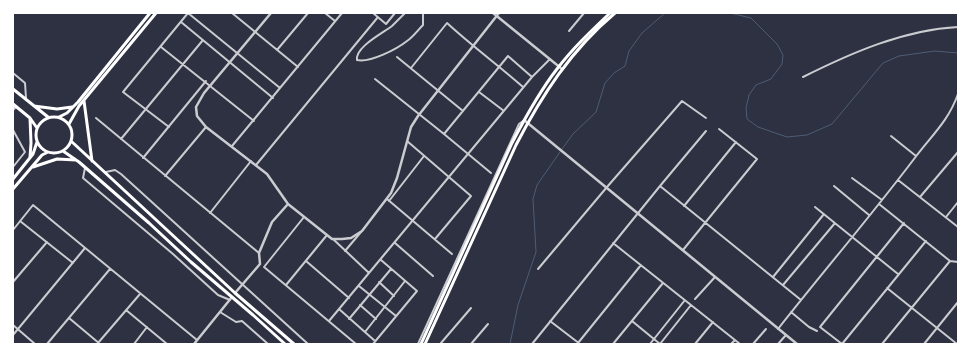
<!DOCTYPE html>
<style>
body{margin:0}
#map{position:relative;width:971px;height:357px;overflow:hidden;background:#2d3142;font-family:"Noto Sans",sans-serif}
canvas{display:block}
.frame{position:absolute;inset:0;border:14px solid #fff;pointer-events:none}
</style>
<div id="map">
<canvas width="971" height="357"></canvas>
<div class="frame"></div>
</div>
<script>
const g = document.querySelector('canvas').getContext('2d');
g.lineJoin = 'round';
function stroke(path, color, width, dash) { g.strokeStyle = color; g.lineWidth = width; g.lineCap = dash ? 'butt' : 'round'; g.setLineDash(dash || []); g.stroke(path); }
const stream = new Path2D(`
 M730,13L751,18L777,44L783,55L782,64L771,79L756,85L749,95L746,108L747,119L758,127L787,137L807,135L832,124L883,63L899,56L935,51L958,53
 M562,149L573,134L596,112L605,83L614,73L625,66L629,51L642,33L665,13
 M510,344L518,305L536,252L533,199L537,185L560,152`);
const minor = new Path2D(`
 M188,13L280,88
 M232,13L298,67
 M325,13L335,21
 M373,13L386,24L395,13
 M405,13C401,17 396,22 392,26C383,33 355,47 357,60C370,63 397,49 407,41C413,37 418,30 423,25V13
 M181,22L273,98
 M569,31L584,13
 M161,47L254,121
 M277,50L308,13
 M397,57L463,111
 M411,68L447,23C472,46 498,65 523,87
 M13,73L25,83L26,98
 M803,77C851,53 903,30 958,27
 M375,79L444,134L491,173
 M479,92L504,111
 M13,110L16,107
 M96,118L259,253
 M169,127L123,92L188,13
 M13,130L25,152L13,167
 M444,134L508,56L532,77
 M891,136L916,156
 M121,139L203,40
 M407,141L471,196L435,239
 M232,146L342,13
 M143,158L206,81
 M256,165L378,17
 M85,168L83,178L173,254L218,295L230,300
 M106,172L115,170L121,174L308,344
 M165,176L206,127
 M852,178L882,200
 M898,180L958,227
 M660,186L801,300
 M834,186L869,215
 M920,197L958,152
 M387,199L452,254
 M389,201L424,156
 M879,204L950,261L958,262
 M684,206L736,142
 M815,207L898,274
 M210,213L251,161
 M304,217L264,267L356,344
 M946,217L958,202
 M20,221L73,263
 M13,230L33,205L197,340
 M333,239L369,273
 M395,243L433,276
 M613,243L740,344
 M683,250L757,159L719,129
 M345,251L361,232
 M306,261L349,298
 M538,269L607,187L682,101L706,118
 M773,277L824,214
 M13,282L47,242
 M379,282L394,296
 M286,285L327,235
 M783,285L835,223
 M359,286L396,316
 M887,288L957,344
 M695,299L715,277
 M360,305L376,319
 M339,309L375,341
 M126,310L167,344
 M220,312L236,322L242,321L268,344
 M791,312L809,327L817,331
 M69,318L100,344
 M349,319L391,269
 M329,321L532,77L550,59
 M550,321L580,344
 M632,321L660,344L691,305
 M13,325L35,344
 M778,329C823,272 870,217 914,159C931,136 948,122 958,94
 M365,332L405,281
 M13,335L85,248
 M98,343L140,294
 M578,343L641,265
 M47,344L110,269
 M134,344L147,327
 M373,344L417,291L381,260
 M418,344L519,124L523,121
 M443,344L441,343L471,308
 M471,344L488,324
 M532,344L660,186L706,131
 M613,344L663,283
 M650,344L685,300
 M695,344L713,322
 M731,344L735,340
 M753,344L766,329
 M778,344L786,335
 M842,344L820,327L904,223
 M842,344L926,241
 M882,344L950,261
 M924,344L958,302`);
const tertiary = new Path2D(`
 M271,13L204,93L196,107L197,116L206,127L267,174L288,204L332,239H342L351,238L362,231L391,193L397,178L411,127L418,116L499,13
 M493,13L562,69
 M524,120L797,344
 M235,293L260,264L259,253L272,222L288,204
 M194,344L232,297`);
const secondary = new Path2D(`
 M13,89L48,117
 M84,101L92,161
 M13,104L30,118L37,128
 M34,106L57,109L72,107
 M36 135a18 18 0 1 1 36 0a18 18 0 1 1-36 0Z
 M59,117L67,113L78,102L150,13
 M69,124L79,106L156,13
 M71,141L235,293L294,344
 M63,151L79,162L149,223L191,262L253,315L285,344
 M30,157L31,143L30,118
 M33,167L57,159L76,160
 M13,179L33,154L37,142
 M13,189L42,155L48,152
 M421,344L512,143C525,118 539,92 557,69C572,49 591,31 610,13
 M425,344L516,145C542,95 571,50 615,13`);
stroke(stream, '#4f5d75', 1);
stroke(minor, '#caccd0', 2);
stroke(tertiary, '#caccd0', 2.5);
stroke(secondary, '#fff', 3);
</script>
